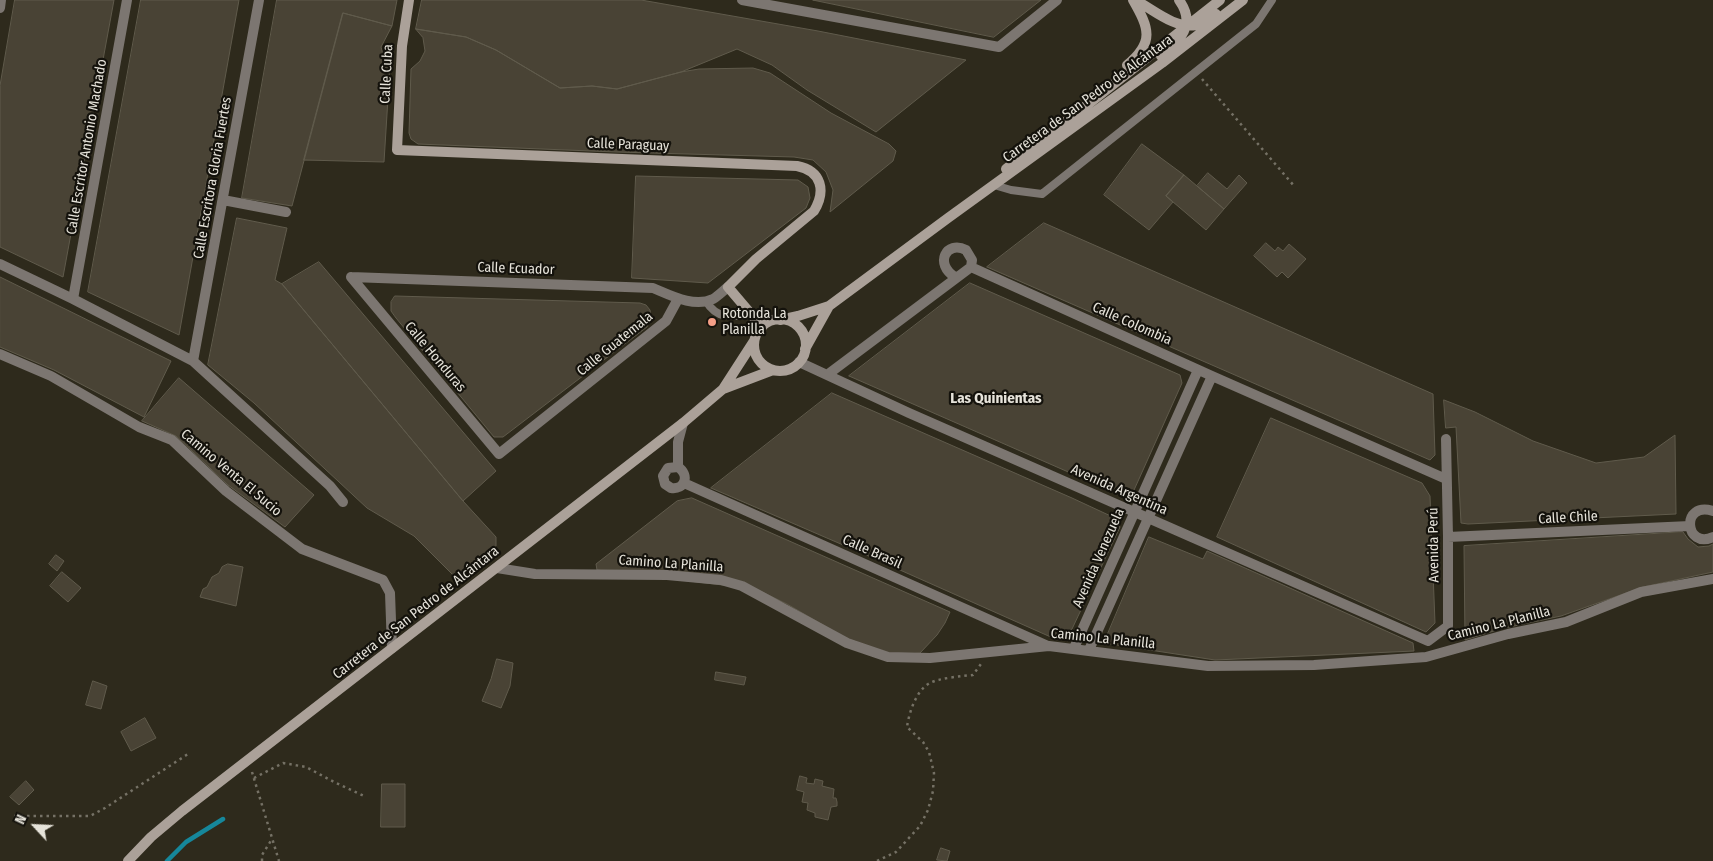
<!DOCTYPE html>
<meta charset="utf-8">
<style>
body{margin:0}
#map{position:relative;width:1713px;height:861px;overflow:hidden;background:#2e2a1c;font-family:"Fira Sans Condensed",sans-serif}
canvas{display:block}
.north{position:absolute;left:10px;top:801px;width:50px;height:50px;-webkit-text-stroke:4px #14120c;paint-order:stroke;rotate:295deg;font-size:14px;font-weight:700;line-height:20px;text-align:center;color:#e6e3da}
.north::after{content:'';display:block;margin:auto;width:18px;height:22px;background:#e6e3da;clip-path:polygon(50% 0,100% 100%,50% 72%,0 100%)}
</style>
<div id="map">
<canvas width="1713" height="861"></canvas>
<div class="north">N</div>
</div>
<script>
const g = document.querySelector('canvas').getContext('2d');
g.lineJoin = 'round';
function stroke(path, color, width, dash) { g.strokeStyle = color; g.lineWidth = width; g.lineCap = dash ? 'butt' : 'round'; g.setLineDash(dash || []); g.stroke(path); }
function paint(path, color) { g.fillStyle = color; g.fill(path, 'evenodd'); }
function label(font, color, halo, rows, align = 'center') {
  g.font = font + ' "Fira Sans Condensed",sans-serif'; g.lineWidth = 4.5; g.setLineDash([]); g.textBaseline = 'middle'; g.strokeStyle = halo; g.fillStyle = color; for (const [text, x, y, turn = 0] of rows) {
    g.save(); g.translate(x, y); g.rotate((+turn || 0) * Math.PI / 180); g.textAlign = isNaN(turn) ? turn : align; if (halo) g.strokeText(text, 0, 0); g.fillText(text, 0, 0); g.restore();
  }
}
const stream = new Path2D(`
 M167,861L186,842L223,819`);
const building = new Path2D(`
 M15,0H114L63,277L0,247V86Z
 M141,0H239L179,335L88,292Z
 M277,0H397L392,26L343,13L292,206L242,198Z
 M422,0H641L818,31L966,60L876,132L807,90L772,65L737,49L681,72L617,89L592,86L560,88L496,50L466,37L416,29Z
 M813,0H1041L994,37Z
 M343,13L392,26L381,47L384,58L390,66L384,162L304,160Z
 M416,29L466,37L496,50L560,88L592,86L617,89L681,72L699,69L753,68L770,73L831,113L889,144L896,151L893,161L830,212L833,190L826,172L813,160L794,157L616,152L418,144L411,139L409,133L411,69L420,61L425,51L423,38Z
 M1142,144L1184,175L1166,196L1173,202L1149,230L1104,195Z
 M1208,173L1227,189L1239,175L1247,183L1224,209L1197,186Z
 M1184,175L1224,209L1206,230L1166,196Z
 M636,176L798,180L808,187L810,198L806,208L708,283L632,278Z
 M237,218L287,228L275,280L282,284L463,501L496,537V546L457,579L414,536L367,508L254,403L208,365Z
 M1044,223L1433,394L1435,455L1430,460L987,267Z
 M1266,243L1275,251L1278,247L1283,251L1289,244L1306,259L1288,278L1282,272L1277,277L1254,256Z
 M319,262L496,471L463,501L282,284Z
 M0,277L171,361L144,417L54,370L0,347Z
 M970,283L1180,375L1182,383L1130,499L849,376Z
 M395,296L640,303L646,305L650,310L651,318L647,327L503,437H494L396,318L391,311V302Z
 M179,378L314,495L285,527L228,485L176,436L142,421Z
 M832,393L1072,498L1115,518L1120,527L1072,629L1063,636L1053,638L864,554L711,488Z
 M1444,400L1475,412L1533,441L1596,463L1644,457L1675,435L1676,514L1468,524L1461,523L1456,427L1446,428Z
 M1271,418L1422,483L1430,496L1435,623L1426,632L1217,537Z
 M692,498L950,612L945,623L937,635L920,653L888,656L842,636L787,604L756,589L597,570L596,564L677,501Z
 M1683,532L1688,539L1698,547L1709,546L1713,544V572L1643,587L1561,616L1500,629L1465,640L1464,546Z
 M1149,537L1203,559L1207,551L1413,643L1414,651L1215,660L1104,643Z
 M56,555L64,561L57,571L49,564Z
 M228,564L243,567L236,606L200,597L203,589L207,587L212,577L219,573L222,567Z
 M62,572L81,588L68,602L50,586Z
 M497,659L513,663L510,686L501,708L482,701L491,679Z
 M716,672L746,677L744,685L715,680Z
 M93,681L107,686L101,709L86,705Z
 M145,718L156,738L131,751L121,732Z
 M800,776L807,778L806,783L814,784L815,779L823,781L822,786L834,789L833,798H836L837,802V806L831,807L828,820L815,817V813L807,810L808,803L802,802L804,792L797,790Z
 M26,781L34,790L19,805L10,797Z
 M382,784H405V827H381Z
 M941,848L950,851L947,861L937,860Z`);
const path = new Path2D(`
 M1202,79L1295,187
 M252,772L279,861
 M254,778L283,763L306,767L336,783L364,796
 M14,816H90L105,808L188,754
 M262,861V855L272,839
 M877,861L896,852L920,826L928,810L933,791L934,773L929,752L923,742L907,727C909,713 916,690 930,683C939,678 963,676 973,675L981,664`);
const lane = new Path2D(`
 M994,185L1011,190L1042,194L1256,24L1272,0
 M706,301C717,320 732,317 752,314`);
const street = new Path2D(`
 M742,0L999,47L1057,0
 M0,8L1,0
 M223,200L286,212
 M0,264L73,299L193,361L330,486L343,502
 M971,267L1212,376L1446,479
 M351,277L499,454L666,321L678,299
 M351,277L653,288C670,295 694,308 713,299C718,296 723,291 728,287
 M955,277C934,264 946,240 966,250L972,260L971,267
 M73,299L127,0
 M0,354L51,376L139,427L172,440L226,491L302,549L383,580L390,593L392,648
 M193,361L259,0
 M799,362L909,413L1428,641
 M827,375L971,267
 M678,467L668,468L663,476L665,484L671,488C685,490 690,475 678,467V442L683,423
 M684,483L1048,646
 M1713,511C1680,501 1685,550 1713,537
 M1448,537L1690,526
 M497,568L535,574L667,575L721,580L742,586L847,643L888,657L930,658L1049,646L1208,666L1314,665L1426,657L1508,634L1566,622L1641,592L1713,579
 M1428,641L1448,626V537L1446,439
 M1074,648L1198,370
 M1089,650L1212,376`);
const secondary = new Path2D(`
 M409,0L402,46L397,150L797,166C822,171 826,191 814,211L756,259L728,287L762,327
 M1135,0C1153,9 1174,29 1196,25C1203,24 1210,18 1216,14
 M1161,56C1180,40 1197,25 1179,0
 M1127,65C1155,42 1149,28 1133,0
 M1006,169L1220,0
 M754 345a26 26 0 1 1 52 0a26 26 0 1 1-52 0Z
 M780,320L798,316L829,306L948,218L1162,63L1243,0
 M805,349L829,306
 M723,389L773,370
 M128,861L151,837L182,811L683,423L723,389L754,341`);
const markers = [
 [712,322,5,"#f49e86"]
];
const streetNames = [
 ["Calle Cuba",387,74,-87],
 ["Carretera de San Pedro de Alcántara",1088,99,-36],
 ["Calle Paraguay",628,145,2],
 ["Calle Escritor Antonio Machado",87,147,-80],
 ["Calle Escritora Gloria Fuertes",213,178,-80],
 ["Calle Ecuador",516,269,2],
 ["Calle Colombia",1132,324,24],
 ["Calle Guatemala",615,344,-39],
 ["Calle Honduras",435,357,50],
 ["Camino Venta El Sucio",231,473,40],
 ["Avenida Argentína",1119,490,24],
 ["Calle Chile",1568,518,-3],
 ["Avenida Perú",1434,545,-91],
 ["Calle Brasil",872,552,24],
 ["Avenida Venezuela",1099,558,-66],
 ["Camino La Planilla",671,564,4],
 ["Carretera de San Pedro de Alcántara",416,613,-38],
 ["Camino La Planilla",1499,624,-14],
 ["Camino La Planilla",1103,639,6]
];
const poiNames = [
 ["Rotonda La",722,314],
 ["Planilla",722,330]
];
const neighbourhoodNames = [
 ["Las Quinientas",996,399]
];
stroke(stream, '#16879b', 4.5);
paint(building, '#494335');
stroke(building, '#605b4c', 1);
stroke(path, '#757165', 2.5, [2.5, 4]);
stroke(lane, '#7c7671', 8);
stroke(street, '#7c7671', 10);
stroke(secondary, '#aba199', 10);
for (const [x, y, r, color] of markers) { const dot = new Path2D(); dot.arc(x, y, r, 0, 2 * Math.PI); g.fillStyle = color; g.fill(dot); stroke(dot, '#14120c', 2); }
label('14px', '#e6e3da', '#14120c', streetNames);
label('14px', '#e6e3da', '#14120c', poiNames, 'left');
label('bold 15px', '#e6e3da', '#14120c', neighbourhoodNames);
</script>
